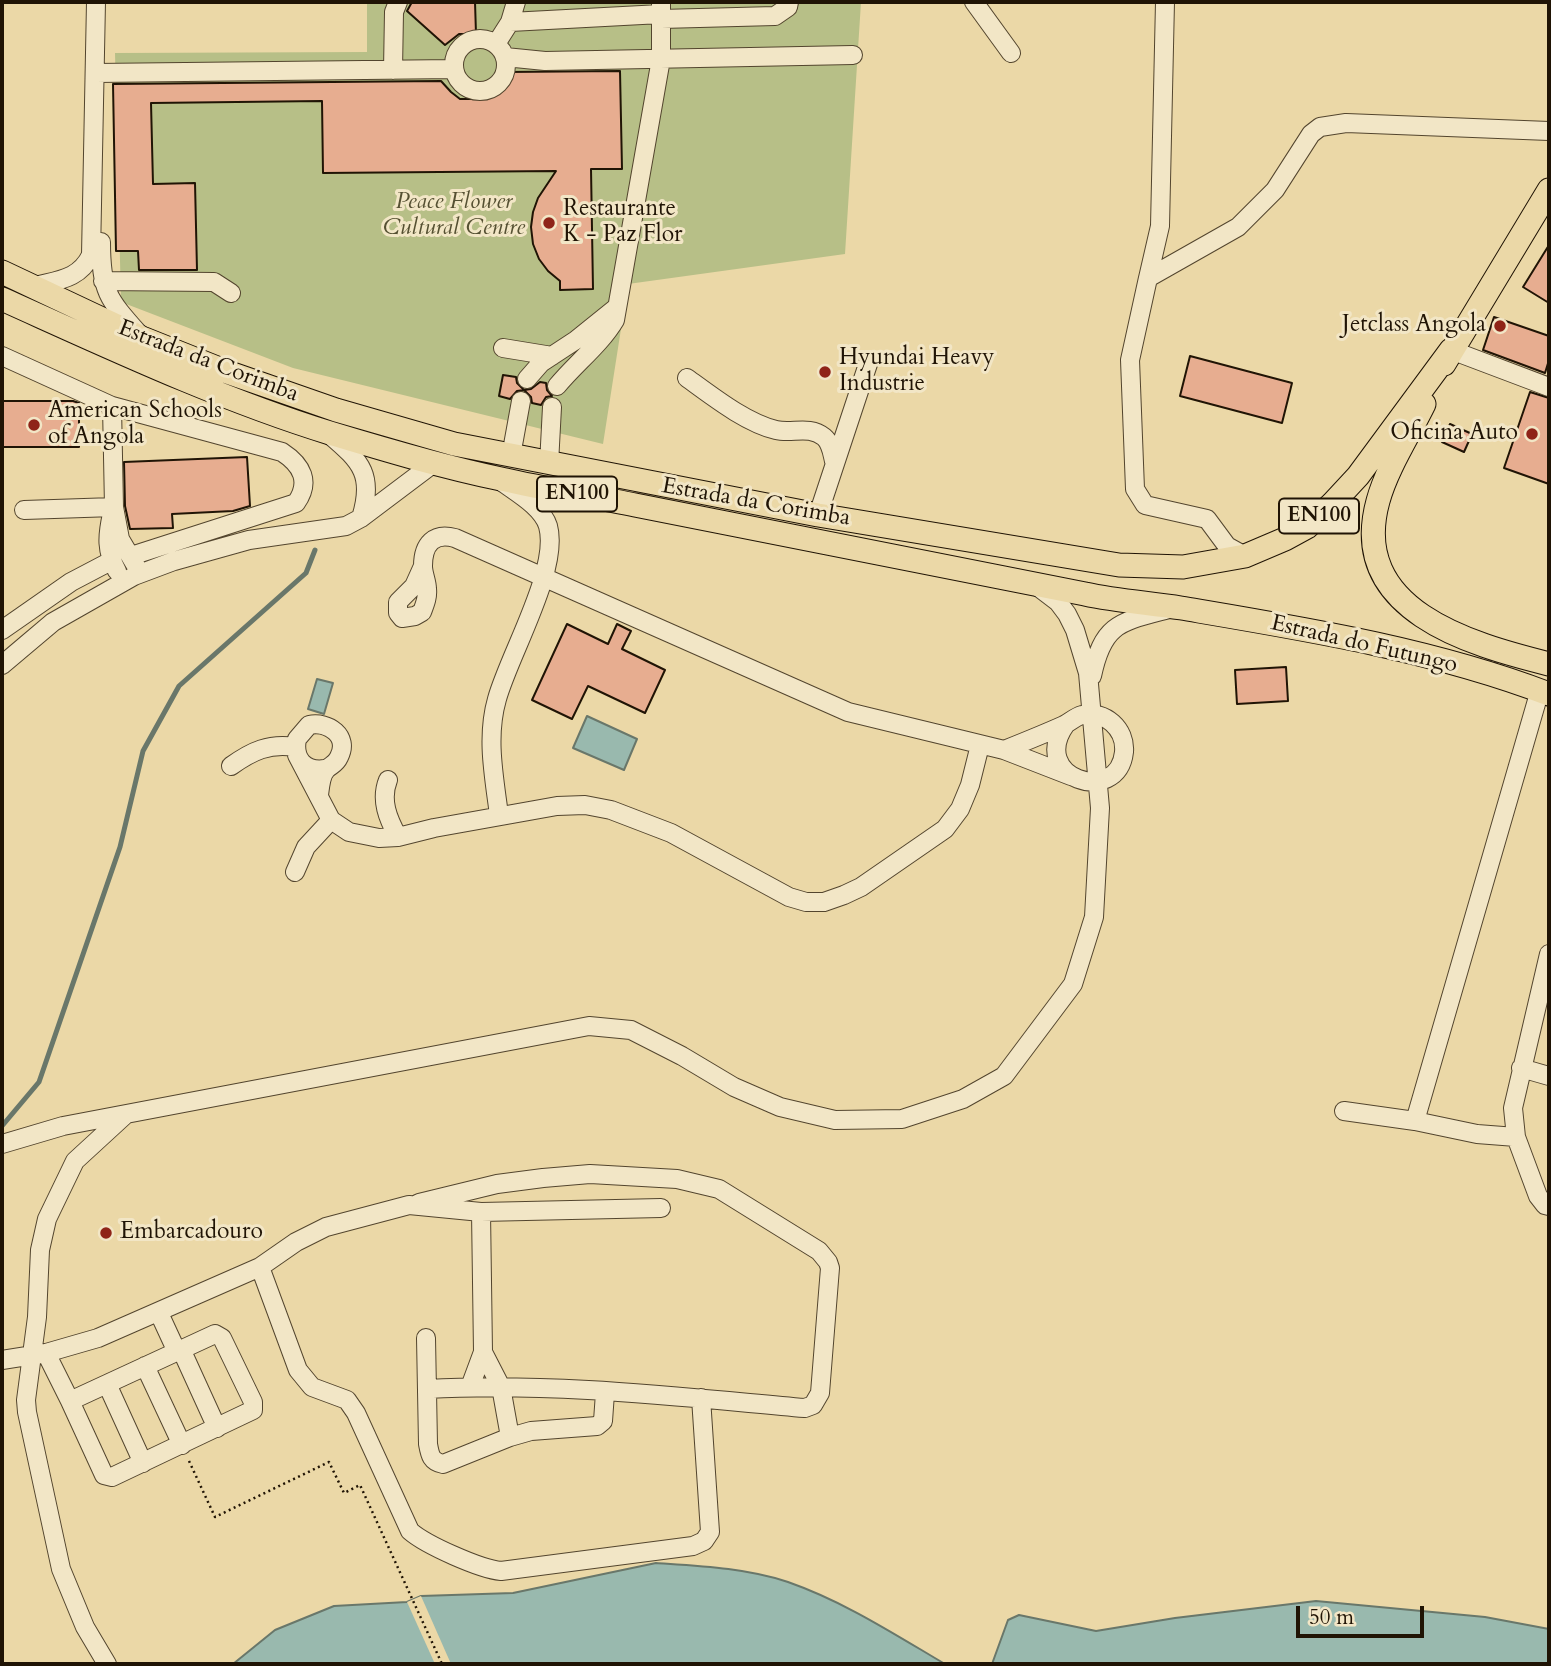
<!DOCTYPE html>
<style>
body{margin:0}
#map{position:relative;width:1551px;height:1666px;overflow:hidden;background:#ebd8a7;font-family:Cardo,serif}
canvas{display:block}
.frame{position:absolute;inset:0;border:4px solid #201405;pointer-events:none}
.scale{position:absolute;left:1296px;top:1606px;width:128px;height:32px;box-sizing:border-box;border:4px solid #201405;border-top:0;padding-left:9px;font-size:21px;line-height:24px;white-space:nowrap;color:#201405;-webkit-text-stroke:5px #f2e6c6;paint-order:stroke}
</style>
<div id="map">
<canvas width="1551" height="1666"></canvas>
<div class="frame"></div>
<div class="scale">50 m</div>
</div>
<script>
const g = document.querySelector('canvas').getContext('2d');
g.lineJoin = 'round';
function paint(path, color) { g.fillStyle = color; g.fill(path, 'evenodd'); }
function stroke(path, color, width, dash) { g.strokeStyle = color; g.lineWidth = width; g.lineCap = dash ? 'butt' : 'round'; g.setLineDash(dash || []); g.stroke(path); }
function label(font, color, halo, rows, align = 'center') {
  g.font = font + ' Cardo,serif'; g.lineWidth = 6; g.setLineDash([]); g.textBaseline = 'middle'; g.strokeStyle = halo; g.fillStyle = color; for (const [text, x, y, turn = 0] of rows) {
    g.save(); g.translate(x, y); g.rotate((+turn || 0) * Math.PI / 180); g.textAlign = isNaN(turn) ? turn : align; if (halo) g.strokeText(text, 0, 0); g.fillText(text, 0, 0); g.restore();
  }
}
const green = new Path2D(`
 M367,2H861L845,254L628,284L603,444L293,368L121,302L115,53L367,52Z`);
const water = new Path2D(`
 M317,679L333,683L324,714L308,709Z
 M587,716L637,739L624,770L573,748Z
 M656,1563C700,1566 746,1568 788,1582C845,1602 894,1634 945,1664H233L275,1630L334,1606L407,1602L421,1596L513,1593Z
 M1316,1601L1485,1617L1549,1629V1664H992L1008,1620L1019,1615L1096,1631L1175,1618Z`);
const pier = new Path2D(`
 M421,1596L451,1664H435L407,1602Z`);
const stream = new Path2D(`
 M2,1126L39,1082L120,847L143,751L179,686L306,573L315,550`);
const building = new Path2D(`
 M412,2H475L476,34H459L445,45L407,11Z
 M620,71L622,169H591L593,289L560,290V281L548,271L539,259L533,244L531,227L533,212L538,198L556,171L323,173L322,101L151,103L153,184L195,183L197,270H139L138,251H116L113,84L441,81L451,92L460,99H472L483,98L494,91L502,82L506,72Z
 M1549,245V303L1523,287Z
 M1494,317L1549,336V360L1545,373L1483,350Z
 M1190,356L1292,383L1282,423L1180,396Z
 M503,375L516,377L517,383L524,390L531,389L540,382L546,383L547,390L552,396L546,397L541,405L532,403L531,397L524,390L517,391L510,399L499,396Z
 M1530,392L1549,398V484L1504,468Z
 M2,401H73L79,403V447H2Z
 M1450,424L1472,434L1464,452L1442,442Z
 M247,457L250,506L233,511L172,514L173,528L130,529L125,506L124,462Z
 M567,624L608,644L617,624L631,631L622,649L665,670L645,713L588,686L572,719L532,700Z
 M1286,667L1288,701L1237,704L1235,670Z`);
const path = new Path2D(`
 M189,1461L215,1517L329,1462L344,1493L360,1485L442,1664`);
const minor = new Path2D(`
 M974,2L1011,53
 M661,19L775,16L788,7L789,2
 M510,22L661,14
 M454 65a26 26 0 1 1 52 0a26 26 0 1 1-52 0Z
 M496,44L510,22L516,2
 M505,57L545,61L853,55
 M393,70L394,12L398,2
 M96,73L454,69
 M101,242C101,292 108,299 140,335
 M1148,278L1160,226L1165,2
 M103,281L214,282L231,293
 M32,287C57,280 79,280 91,255L96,2
 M503,348L552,356
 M1451,350L1549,387
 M2,356L112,406L282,452C302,465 311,482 296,503L131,556
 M687,378C712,396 746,423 776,430C792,434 809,425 824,437C831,443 832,453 834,461
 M527,379L541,363L576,340L617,307
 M557,386C576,363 600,345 615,320L661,59V2
 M112,406L114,507L120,539L136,566
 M330,435C362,462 374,476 361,518
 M511,456L521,401
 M549,464L552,407
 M24,510L114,507
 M112,514C107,536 106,551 117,571
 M818,515L869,361
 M1245,556L1227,546L1207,519L1145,505L1135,489L1130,360L1148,278L1238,227L1275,190L1311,134L1320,127L1346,123L1549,131
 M423,566L414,586L398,602V613L402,618L415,616L422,612C425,604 428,597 427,589C427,581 423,574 423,566C423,544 434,532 455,538L848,712L1004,750L1071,776
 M2,630L71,582L111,561
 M2,665L53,622L134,576L174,561L249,540L346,526L361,518L434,463
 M1092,676C1103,623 1120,622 1169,609
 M1004,750C1024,742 1044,734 1064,725C1070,722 1075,717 1082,715C1105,710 1126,729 1124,752C1118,807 1027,778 1066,724
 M297,755L331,820L349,832L379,838L398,837L434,828L557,806L585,805L611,810L671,833L789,897L806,902H824L844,895L861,887L945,829L960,809L970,785L980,745
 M231,766C252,751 269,743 295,747
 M388,780C380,800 388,819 398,837
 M319,795C320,787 321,774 327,769C331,765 336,764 339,757C350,736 328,721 309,725L297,739C293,759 305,772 325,769
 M499,815C494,776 486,737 497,699C509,655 560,569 548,526C542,507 517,493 502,482
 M295,872L306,847L331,820
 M1549,954L1513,1108L1516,1137L1538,1196L1545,1205L1549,1206
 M1521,1068L1549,1076
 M1344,1111L1415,1121L1540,690
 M1415,1121L1477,1134L1516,1137
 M2,1144L63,1126L589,1026L631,1030L682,1056L734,1087L780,1107L835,1120L902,1119L963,1099L1004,1076L1073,984L1094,917L1100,808L1088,673L1075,630L1067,614L1058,602L1037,586
 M419,1203L497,1184L543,1178L590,1174L677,1179L719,1189L819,1251L828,1262L830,1268L820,1393L813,1405L805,1408C680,1397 553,1382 427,1389
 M661,1208L481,1212L409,1205L326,1227L296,1242L260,1267L298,1370L312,1387L347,1400L356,1413L410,1531C426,1545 480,1569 501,1571L693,1546L704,1541L710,1532L701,1398
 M159,1313L177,1352
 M215,1334L222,1338L253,1402V1410L112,1477L104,1475L70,1401Z
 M426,1338L428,1444C430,1455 431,1462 443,1464L510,1437L531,1431L597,1426L603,1421L605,1393
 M181,1349L217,1428
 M483,1352L501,1387L510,1437
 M46,1353L70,1401
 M2,1360L46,1353L98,1338L260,1267
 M145,1366L182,1445
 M107,1384L143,1463
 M470,1387L483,1352L481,1212
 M107,1664L85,1627L61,1569L27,1412L26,1400L37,1317L40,1250L47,1219L75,1161L124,1116`);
const major = new Path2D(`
 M2,272L142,338L227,372L336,410L454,444L818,515L1119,565L1183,567L1245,556L1285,539L1307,527L1332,504L1358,476L1451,350
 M2,299C109,347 217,398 330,433C386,450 443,467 501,479C545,489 590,496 635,505C785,536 935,565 1085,594C1117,601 1149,603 1181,608C1305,629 1431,649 1549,694
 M1444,364L1549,190
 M1424,404C1409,435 1387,468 1378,501C1348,610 1469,644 1549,664`);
const markers = [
 [549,223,7,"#8f2418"],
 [1500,326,7,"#8f2418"],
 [825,372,7,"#8f2418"],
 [34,425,7,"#8f2418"],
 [1532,434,7,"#8f2418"],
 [106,1233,7,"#8f2418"]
];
const shields = [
 [577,494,80],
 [1319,516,80]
];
const shieldNames = [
 ["EN100",577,494],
 ["EN100",1319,516]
];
const parkNames = [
 ["Peace Flower",454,203],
 ["Cultural Centre",454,229]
];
const poiNames = [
 ["Restaurante",563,210],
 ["K - Paz Flor",563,236],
 ["Jetclass Angola",1486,326,"right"],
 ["Hyundai Heavy",839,359],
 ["Industrie",839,385],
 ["American Schools",48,412],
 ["of Angola",48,438],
 ["Oficina Auto",1518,434,"right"],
 ["Embarcadouro",120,1233]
];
const streetNames = [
 ["Estrada da Corimba",208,362,21],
 ["Estrada da Corimba",756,503,10],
 ["Estrada do Futungo",1364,645,13]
];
paint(green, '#b7bf87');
paint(water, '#99b9ae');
stroke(water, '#69776a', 2);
paint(pier, '#ebd8a7');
stroke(stream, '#69776a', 5);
paint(building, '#e7ad90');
stroke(building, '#201405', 2);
stroke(minor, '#53452e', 20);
stroke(major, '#201405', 25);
stroke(path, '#201405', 2.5, [2, 3.5]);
stroke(minor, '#f2e6c6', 18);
stroke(major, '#ebd8a7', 23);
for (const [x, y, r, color] of markers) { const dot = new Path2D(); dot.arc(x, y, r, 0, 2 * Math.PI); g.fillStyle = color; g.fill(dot); stroke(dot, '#f2e6c6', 2.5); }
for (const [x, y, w] of shields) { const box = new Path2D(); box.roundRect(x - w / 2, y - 17.5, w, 35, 5); g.fillStyle = '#f2e6c6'; g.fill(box); stroke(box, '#201405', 2); }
label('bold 21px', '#201405', null, shieldNames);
label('italic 23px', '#555032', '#f2e6c6', parkNames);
label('23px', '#201405', '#f2e6c6', poiNames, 'left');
label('23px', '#201405', '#f2e6c6', streetNames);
</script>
